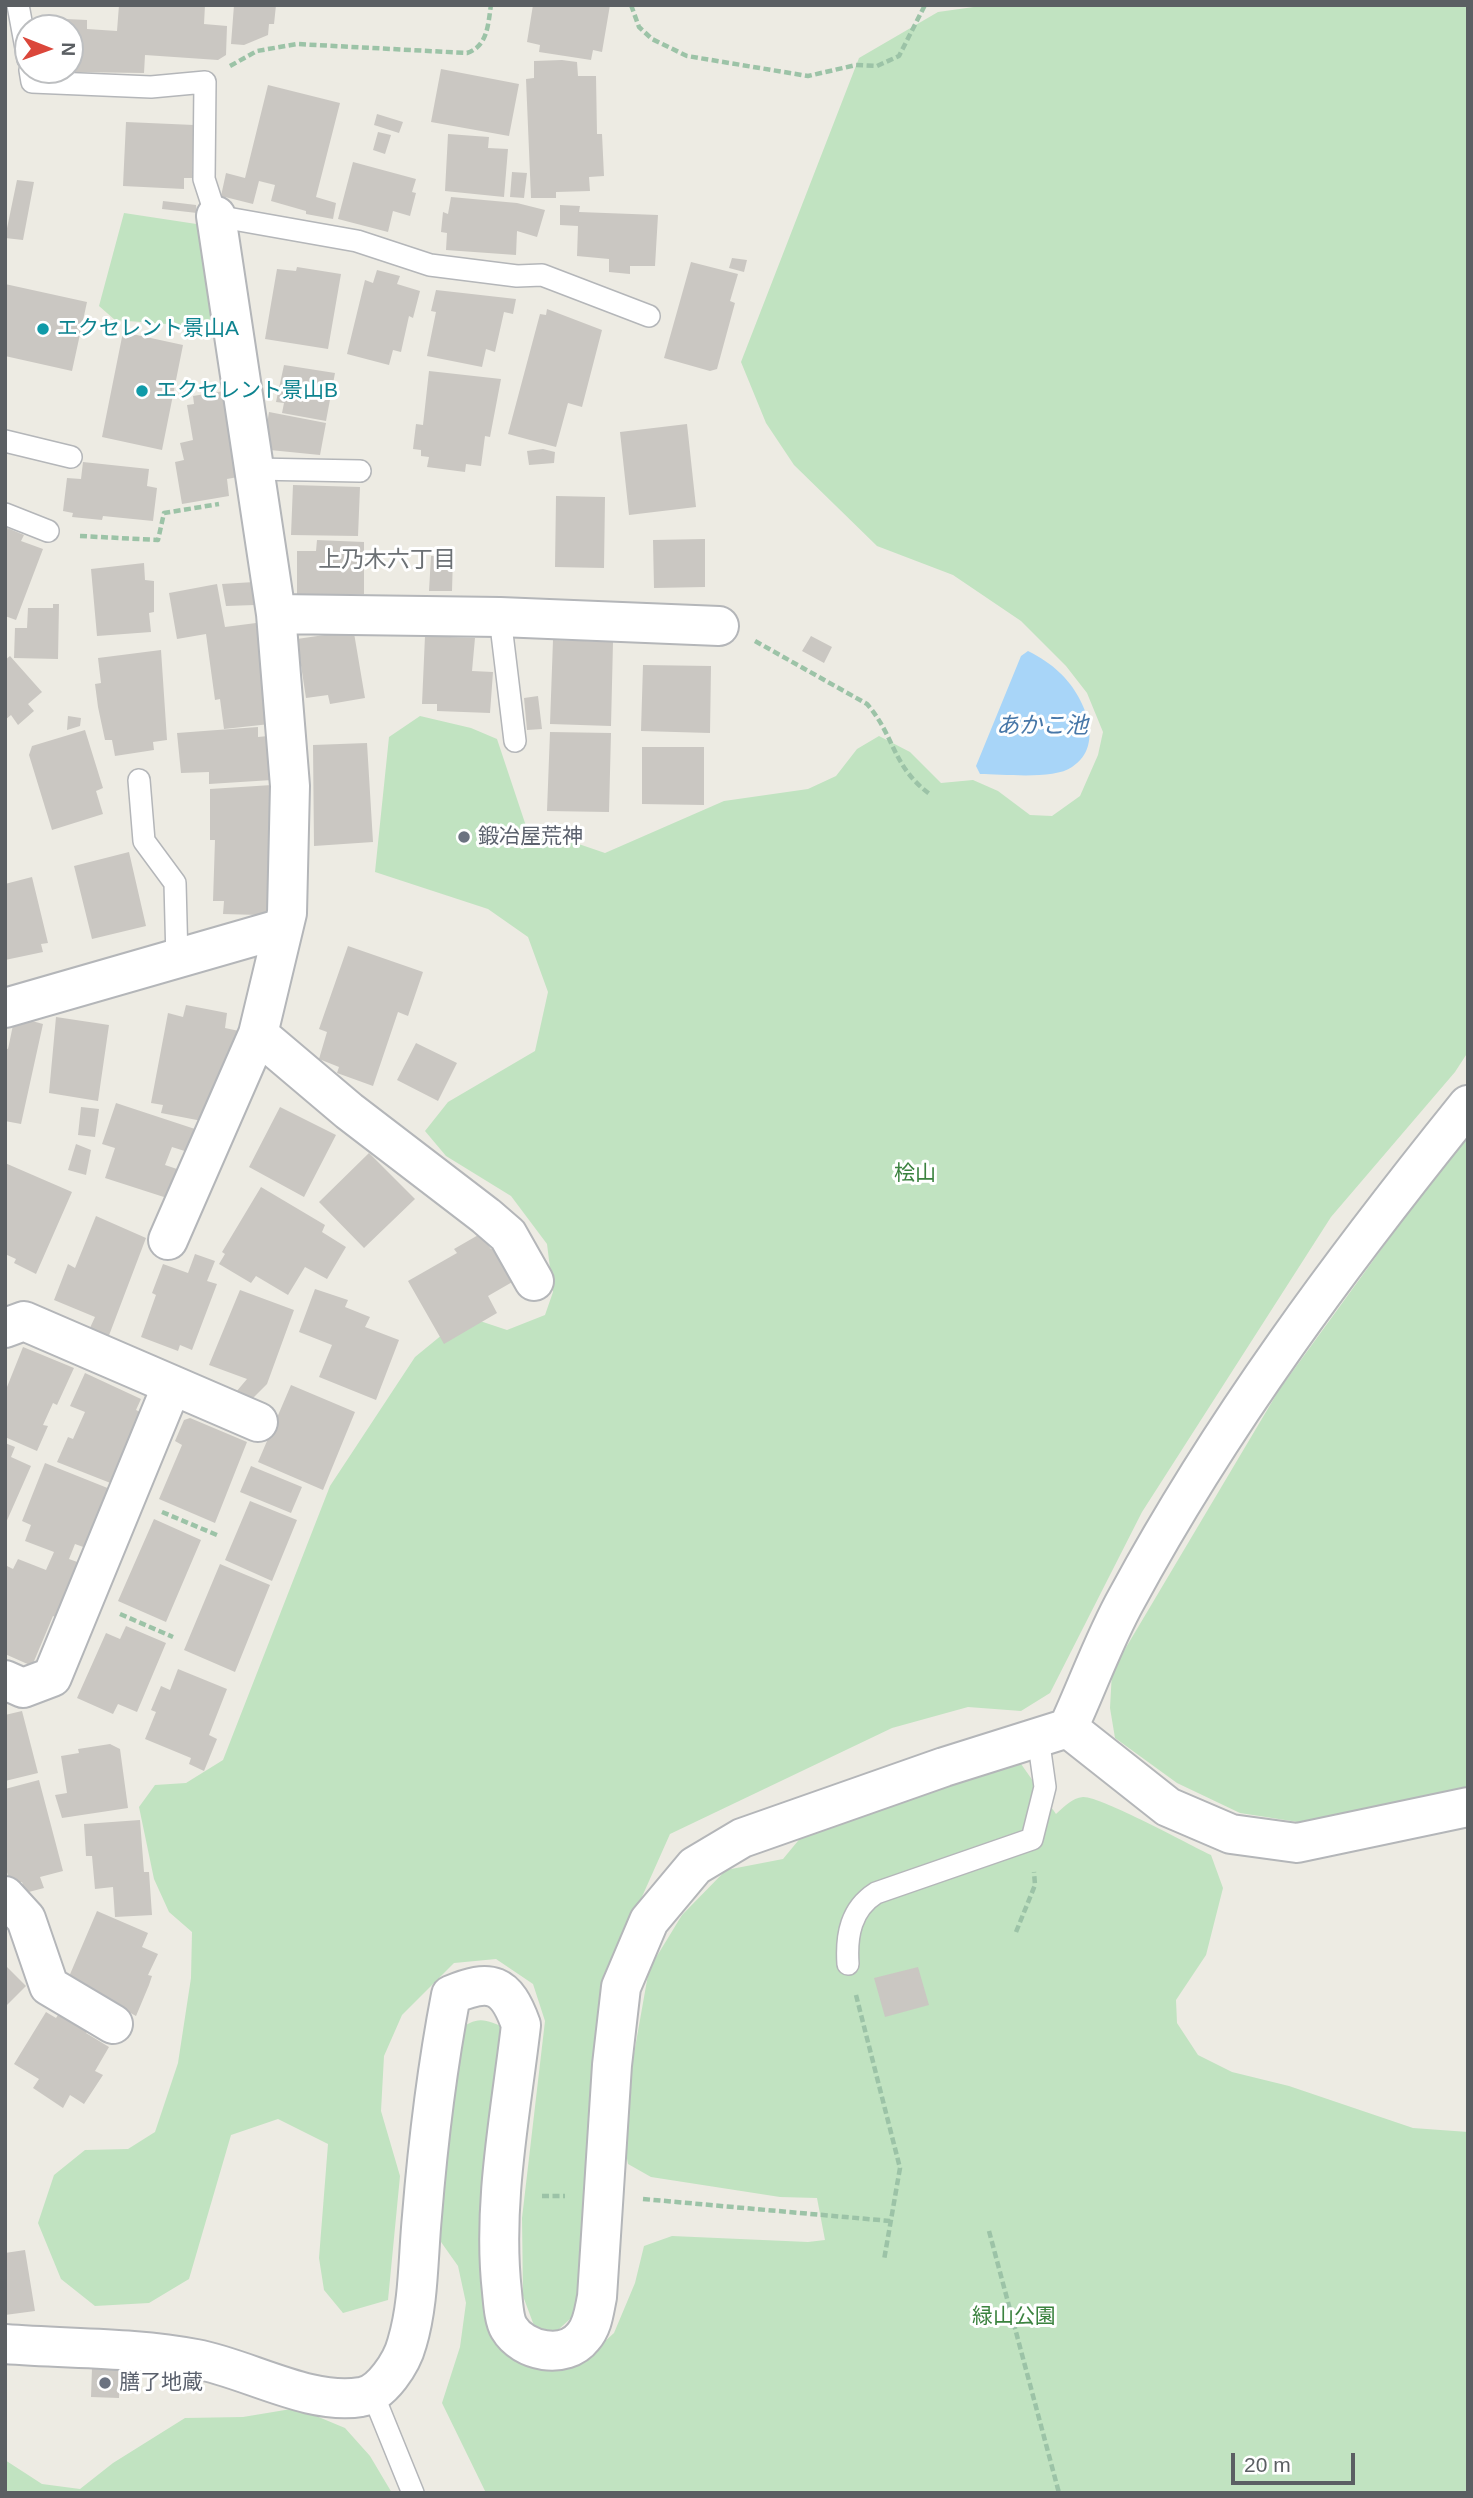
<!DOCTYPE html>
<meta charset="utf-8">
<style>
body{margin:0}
#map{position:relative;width:1473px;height:2498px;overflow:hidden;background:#edebe3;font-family:Helvetica,sans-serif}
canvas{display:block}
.frame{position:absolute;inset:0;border:7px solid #5b5f63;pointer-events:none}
.north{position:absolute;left:14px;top:14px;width:70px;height:70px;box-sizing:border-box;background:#fff;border:2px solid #bdbfc1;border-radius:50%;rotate:91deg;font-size:19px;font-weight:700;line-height:28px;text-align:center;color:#5b5f63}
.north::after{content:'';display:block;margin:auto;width:24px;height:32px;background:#db473b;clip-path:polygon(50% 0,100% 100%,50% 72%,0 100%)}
.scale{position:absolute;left:1231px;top:2453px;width:124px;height:32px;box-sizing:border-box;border:4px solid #5b5f63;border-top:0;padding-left:9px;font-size:21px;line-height:24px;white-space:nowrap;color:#5b5f63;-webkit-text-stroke:5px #fff;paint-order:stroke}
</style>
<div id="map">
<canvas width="1473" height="2498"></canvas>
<div class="frame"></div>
<div class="north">N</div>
<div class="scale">20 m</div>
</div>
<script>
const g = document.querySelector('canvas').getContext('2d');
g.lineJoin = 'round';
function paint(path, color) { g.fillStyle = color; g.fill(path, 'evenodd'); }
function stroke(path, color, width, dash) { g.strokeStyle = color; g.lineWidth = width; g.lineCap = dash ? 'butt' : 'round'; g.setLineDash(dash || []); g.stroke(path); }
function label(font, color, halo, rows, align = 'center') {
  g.font = font + ' Helvetica,"Noto Sans JP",sans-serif'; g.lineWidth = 6; g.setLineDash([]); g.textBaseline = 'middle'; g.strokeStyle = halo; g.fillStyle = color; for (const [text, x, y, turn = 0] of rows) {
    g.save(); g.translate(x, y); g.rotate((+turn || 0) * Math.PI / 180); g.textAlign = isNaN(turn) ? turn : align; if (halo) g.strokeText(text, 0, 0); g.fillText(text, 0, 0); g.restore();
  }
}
const green = new Path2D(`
 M988,5H1468V1052L1455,1072L1331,1217L1142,1512L1050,1693L1021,1711L968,1707L892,1728L670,1834L608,1973L582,2308L558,2330L536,2331L523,2296L522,2218L545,2021L533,1984L496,1959L454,1963L402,2015L384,2056L381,2111L400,2176L388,2300L343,2313L324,2290L319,2258L328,2144L278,2119L231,2135L189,2279L149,2303L95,2306L61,2279L38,2223L54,2175L85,2150L128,2149L155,2132L178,2063L191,1978L192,1932L169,1912L154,1879L139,1807L155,1785L186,1783L223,1760L330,1486L415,1357L465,1316L507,1330L545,1315L553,1292L547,1244L511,1196L446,1156L425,1131L448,1102L535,1051L548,992L528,937L488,909L375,872L389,737L420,716L471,728L497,739L526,826L605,853L724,801L808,789L836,776L857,749L879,736L910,752L941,783L973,780L998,791L1030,815L1052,816L1080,796L1098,755L1103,732L1087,693L1066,666L1021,621L953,575L877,546L794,465L766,423L741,362L859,58L938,12Z
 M124,213L203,225L218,328L115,320L99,306Z
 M1468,1130V1789L1298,1822L1240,1813L1177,1783L1115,1738L1110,1708L1112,1671L1279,1390Z
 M1019,1761L1056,1814C1064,1807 1072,1798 1083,1797C1100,1796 1190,1845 1211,1855L1223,1888L1206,1955L1176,2000L1177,2023L1198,2055L1232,2072L1289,2086L1413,2128L1468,2132V2493H486L442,2403L460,2347L466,2303L458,2266L441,2242L431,2213L456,2032C478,2015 484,2019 508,2029L501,2341L592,2353L614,2333L635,2283L644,2246L672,2236L808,2242L825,2240L817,2198L780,2197L651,2177L628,2164L621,2127L649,1969L682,1915L726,1870L783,1859L807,1830Z
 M297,2408L345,2428L370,2456L392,2493H5V2460L42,2484L80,2489L113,2463L185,2418L243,2417Z`);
const water = new Path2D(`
 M1028,651C1040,657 1051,664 1060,673C1083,694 1107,745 1072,767C1054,780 1003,774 980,774L976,766L1021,656Z`);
const building = new Path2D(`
 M119,5H205L204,24L227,26L226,55L218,60L145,55L144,73L70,72V28H45V18L87,20V29L117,31Z
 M234,5H276L274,24H269L268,35L244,45L231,44Z
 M533,5H610L602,52L593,50L591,60L539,52L540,45L527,42Z
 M562,60L577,62L578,76H596L597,134H602L604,176L589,177L590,191L556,192V198H531L526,79L534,78V61Z
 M441,69L519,84L509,136L431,122Z
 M268,85L340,103L316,197L336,203L333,219L306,214V211L271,201L275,185L259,181L253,204L221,196L226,173L245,178Z
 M377,114L403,122L399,133L374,125Z
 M126,122L194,125L192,178H184V189L123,186Z
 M378,132L391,135L385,154L373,150Z
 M448,134L489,137L488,148L508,149L504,197L445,191Z
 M353,162L416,179L412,192L416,193L410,216L393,211L388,232L338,219Z
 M512,172L527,173L524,198L510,197Z
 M17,180L34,182L23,240L5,238Z
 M451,197L517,203L545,210L537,237L517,231L516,255L446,250L447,233L441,232L443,212L448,214Z
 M163,201L196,205L197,213L162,209Z
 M560,205L580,206L579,212L658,215L655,266H630V274L609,272V259L577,256L578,226L560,225Z
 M732,258L747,260L744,272L729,268Z
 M691,262L738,274L730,301L735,303L717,369L710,371L664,358Z
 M297,267L341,274L328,349L265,339L277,269L296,271Z
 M377,270L400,276L397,284L420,291L413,318L409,316L401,352L393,350L389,365L347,354L365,280L373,283Z
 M5,284L87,302L72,371L5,356Z
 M436,290L516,299L513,314L504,312L495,352L486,349L482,367L427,356L436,312L431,311Z
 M547,309L602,330L582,407L568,403L556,447L508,434L540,314L546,315Z
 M123,332L183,345L162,450L102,437Z
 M284,365L335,373L326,421L282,413L284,403L276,402Z
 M429,371L501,379L490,437L485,436L481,466L466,464L465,472L427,467L429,457L421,456V450L413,449L416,424L423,425Z
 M224,391L238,477L227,479L229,496L182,504L175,462L184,460L180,443L193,440L187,405L194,404L193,396Z
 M269,412L326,423L320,455L270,450L266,430Z
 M687,424L696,507L629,515L620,432Z
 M543,449L555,452L554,463L529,465L527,451Z
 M83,462L149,469L147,486L157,488L153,521L103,516L102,520L72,517L73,513L63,511L67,478L81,479Z
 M293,485L360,487L358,536L291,535Z
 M556,496L605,497L604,568L555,567Z
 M5,527L24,535L21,541L43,549L16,620L5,616Z
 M705,539V587L654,588L653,540Z
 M317,540L364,542V594H297V551H316Z
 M431,556H453L452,591H429Z
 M144,563L145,580L154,581V612L149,613L151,632L97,636L91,569Z
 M254,582L255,605L226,606L222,584Z
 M217,584L225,627L256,623L270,724L224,729L220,699L215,700L206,634L177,639L169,593Z
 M53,604H59L58,659L14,658L15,628H27L28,608H53Z
 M338,633H354L365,698L330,704L328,695L306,698L297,639Z
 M425,636L475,638L472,671L493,672L490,713L437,711V704H422Z
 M811,636L832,647L824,663L802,651Z
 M553,640L613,642L611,726L550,724Z
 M161,650L167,740L153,742L154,750L115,756L112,740H105L98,707L95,684L101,683L98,658Z
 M10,656L42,692L28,704L34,711L18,725L11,715L5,720V660Z
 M643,665L711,666L710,733L641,731Z
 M538,696L542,729L527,730L524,698Z
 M68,716L81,718L80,726L67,730Z
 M258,727V737L268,736L272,780L209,784V772L181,773L177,733Z
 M85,730L103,788L96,791L103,814L52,830L29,755L32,746Z
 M550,732L611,733L609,812L547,811Z
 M367,743L373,842L314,846L313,745Z
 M642,747H704V805L642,804Z
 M272,785L269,911L259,915L223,914L224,901H213L215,840H210V789Z
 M129,852L146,926L92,939L74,866Z
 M32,877L48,943L41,944L43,952L5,960V884Z
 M348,946L423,972L408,1016L398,1012L373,1086L337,1073L339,1067L319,1059L327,1032L319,1029Z
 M186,1005L227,1013L225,1028L239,1031L202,1121L161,1113L163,1105L151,1103L168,1013L183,1017Z
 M56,1017L109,1025L98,1101L49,1093Z
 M32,1021L43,1024L21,1124L5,1121V1048L8,1049L13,1025Z
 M416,1043L457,1063L438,1101L397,1080Z
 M116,1103L198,1130L191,1153L172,1147L165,1165L177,1169L167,1198L105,1178L115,1148L102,1144Z
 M81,1107L99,1109L95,1137L78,1135Z
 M280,1107L336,1135L304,1197L249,1167Z
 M76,1144L91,1150L86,1175L68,1170Z
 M369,1153L415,1199L364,1248L319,1202Z
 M5,1163L72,1192L36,1274L14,1263L16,1259L5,1254Z
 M261,1187L325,1225L322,1232L346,1247L327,1279L305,1267L288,1295L256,1276L251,1283L219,1264L225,1254L222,1252Z
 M96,1216L146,1238L108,1338L89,1330L95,1317L54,1300L68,1264L75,1268Z
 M480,1234L491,1249L494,1248L514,1281L488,1296L497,1313L444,1344L408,1281L457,1253L454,1249Z
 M195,1254L215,1261L207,1281L217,1284L192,1350L180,1345L178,1351L141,1337L156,1295L152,1293L163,1264L188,1273Z
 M315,1289L348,1300L345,1307L370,1317L365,1327L399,1340L376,1400L319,1377L332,1345L299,1332Z
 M240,1290L294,1310L267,1384L252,1399L236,1392L247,1379L209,1365Z
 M23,1347L74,1368L57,1405L53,1403L43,1425L48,1426L37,1451L5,1437V1392Z
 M85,1373L141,1399L136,1410L142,1413L113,1484L57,1462L68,1437L73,1439L85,1412L70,1406Z
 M291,1385L355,1412L323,1490L258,1462Z
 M190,1418L247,1442L215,1523L159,1499L182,1445L175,1441L184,1420Z
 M5,1443L15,1447L11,1457L31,1466L5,1525Z
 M45,1463L110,1489L86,1548L75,1544L69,1559L80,1563L57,1618L53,1616L32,1666L5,1654V1565L13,1569L18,1559L46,1570L54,1552L25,1541L31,1525L22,1521Z
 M251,1466L302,1487L291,1513L240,1492Z
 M250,1501L297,1520L272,1581L225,1560Z
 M154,1519L201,1540L166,1622L118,1601Z
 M220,1564L270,1585L235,1672L184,1650Z
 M126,1626L166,1643L137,1712L118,1704L113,1714L77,1698L106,1633L120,1639Z
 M178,1669L227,1689L209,1735L217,1739L204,1771L189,1764L191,1758L145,1739L156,1712L151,1710L161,1686L170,1690Z
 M22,1711L38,1773L5,1781V1715Z
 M110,1744L120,1749L128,1808L62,1818L55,1795L67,1793L61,1756L79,1753L78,1749Z
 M39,1780L63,1871L40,1877L44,1888L25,1893L22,1882L10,1884L5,1864V1789Z
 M140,1820L144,1872H149L152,1915L115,1917L113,1887L95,1889L92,1856H86L84,1824Z
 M97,1911L148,1933L142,1947L158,1954L148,1975L152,1976L149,1985L136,2016L68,1979Z
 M5,1965L26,1986L5,2007Z
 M918,1967L929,2005L885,2017L874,1978Z
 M46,2012L56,2018L60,2012L89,2028L86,2033L109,2047L95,2071L103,2075L84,2104L70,2095L63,2108L33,2088L39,2079L14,2064Z
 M25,2250L35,2311L5,2315V2253Z
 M92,2368L120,2369L119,2398L91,2397Z`);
const path = new Path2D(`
 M631,5L639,27L652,39L687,56L808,76L856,65L877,66L899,56L925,5
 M230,66L257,51L297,44L467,53C488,46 488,24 491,5
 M80,536L158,540L164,513L219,504
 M755,641L867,704C895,736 892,767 931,795
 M162,1512L217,1535
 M120,1614L173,1637
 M1016,1932L1035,1885L1034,1872
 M856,1995L900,2168L884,2260
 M542,2196H565
 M643,2199L890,2221
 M989,2231L1059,2493`);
const lane = new Path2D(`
 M18,5L28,59
 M30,70L32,82L151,87L205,82L204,179L216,216L357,241L430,265L517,276L542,275L649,316
 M5,441L71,457
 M254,469L360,471
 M5,514L48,531
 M500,617L515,741
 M139,780L144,841L175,883L177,960
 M848,1964C846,1935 851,1909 876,1893L1032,1839L1045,1787L1038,1737
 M372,2392L413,2493`);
const street = new Path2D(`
 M216,216L276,614L500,617L719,626
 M5,1008L283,928
 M258,1034L349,1111L486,1216L508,1235L534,1281
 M168,1240L258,1034L287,913L290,786L276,614
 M5,1328L24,1321L258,1422
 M5,1680L23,1688L52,1677L172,1385
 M1068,1728L1168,1807L1231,1834L1297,1843L1468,1807
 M5,1896L26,1919L49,1986L113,2024
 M5,2344C69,2349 134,2347 196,2359C246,2368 310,2406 361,2397C382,2394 402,2362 407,2343C419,2303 418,2257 422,2216C428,2142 437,2068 451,1995C491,1978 506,1983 521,2025C511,2112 492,2204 502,2292C503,2302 504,2320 509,2328C523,2352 565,2360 583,2337C593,2326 594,2311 597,2297L612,2065L621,1987L649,1921L695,1866L742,1838L944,1767L1068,1728C1088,1685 1104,1639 1127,1598C1222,1422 1343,1260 1468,1105`);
const markers = [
 [43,329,7,"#0f9aa8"],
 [142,391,7,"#0f9aa8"],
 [464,837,7,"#6b7280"],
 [105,2383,7,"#6b7280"]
];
const cultureNames = [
 ["エクセレント景山A",57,329],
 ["エクセレント景山B",156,391]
];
const worshipNames = [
 ["鍛冶屋荒神",478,837],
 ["膳了地蔵",119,2383]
];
const parkNames = [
 ["桧山",915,1174],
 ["緑山公園",1014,2317]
];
const neighbourhoodNames = [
 ["上乃木六丁目",387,561]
];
const waterNames = [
 ["あかこ池",1042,727]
];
paint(green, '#c1e3c1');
paint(water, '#a8d5f8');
paint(building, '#cac7c2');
stroke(lane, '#b4b6b9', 24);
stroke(street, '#b4b6b9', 42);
stroke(path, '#9cc3a7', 4.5, [7, 3.5]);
stroke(lane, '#fff', 21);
stroke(street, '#fff', 38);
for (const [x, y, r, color] of markers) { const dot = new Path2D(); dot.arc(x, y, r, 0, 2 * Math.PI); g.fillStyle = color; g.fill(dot); stroke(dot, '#fff', 2.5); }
label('21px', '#0d838f', '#fff', cultureNames, 'left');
label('21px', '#5b616d', '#fff', worshipNames, 'left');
label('21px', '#3b823f', '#fff', parkNames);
label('23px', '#6c7175', '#fff', neighbourhoodNames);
label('italic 23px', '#4777a8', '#fff', waterNames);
</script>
